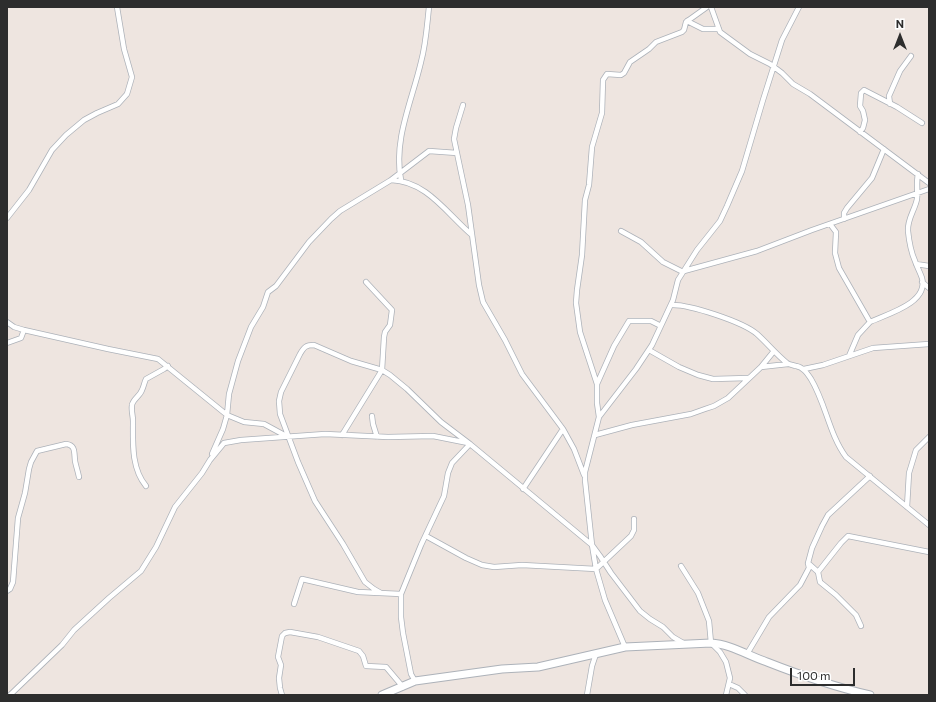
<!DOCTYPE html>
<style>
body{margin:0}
#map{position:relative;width:936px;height:702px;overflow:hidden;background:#eee5e0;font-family:Commissioner,sans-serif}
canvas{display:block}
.frame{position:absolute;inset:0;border:8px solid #2d2d2d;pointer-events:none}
.north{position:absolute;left:880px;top:16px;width:40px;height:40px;-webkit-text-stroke:3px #fff;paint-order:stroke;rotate:0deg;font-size:11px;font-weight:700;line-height:16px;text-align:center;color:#2d2d2d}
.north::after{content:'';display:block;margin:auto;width:14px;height:18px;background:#2d2d2d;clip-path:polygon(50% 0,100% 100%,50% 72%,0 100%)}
.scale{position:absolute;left:790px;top:668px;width:65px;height:18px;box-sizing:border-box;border:2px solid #2d2d2d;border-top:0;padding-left:5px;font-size:12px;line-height:14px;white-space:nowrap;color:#2d2d2d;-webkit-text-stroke:3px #fff;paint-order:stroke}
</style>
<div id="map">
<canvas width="936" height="702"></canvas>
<div class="frame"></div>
<div class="north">N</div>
<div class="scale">100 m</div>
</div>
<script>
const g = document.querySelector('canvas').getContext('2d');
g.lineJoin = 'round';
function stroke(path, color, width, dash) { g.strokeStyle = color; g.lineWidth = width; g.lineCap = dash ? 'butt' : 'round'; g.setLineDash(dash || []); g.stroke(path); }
const street = new Path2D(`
 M711,7L720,32L750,54L770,64L782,73L793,84L810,94L929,183
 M687,21L703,29H719
 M890,104L889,96L900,71L911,56
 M463,105L456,128L454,139L468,205L479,285L483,302L505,340L522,374L563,429L574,449L584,475
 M860,132L863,128L865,120L863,111L860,106L861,93L864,90L897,107L922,123
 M391,180C427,181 447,214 472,235
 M401,180C393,140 412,101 421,62C426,44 427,25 429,7
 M7,218L29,190L52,150L66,135L84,120L97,113L118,104L127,94L132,77L124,49L117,7
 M844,219V213L847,208L872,178L884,149
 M830,224L836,232L835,253L839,268L870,322L858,335L849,356
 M621,231L641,242L663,262L683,272
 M916,264L929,266
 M684,271L757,251L812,230L929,189
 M922,282L929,288
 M671,305C689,304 743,322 757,334C767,343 776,354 787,363C790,365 793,365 796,366C803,367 807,373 811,379C826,404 829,434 846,457L929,525
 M7,322L14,327L24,330L108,349L158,359L227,415L223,429L212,454
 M870,322C887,314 929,303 922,278C920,272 917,267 915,261C911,252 909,241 908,231C907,219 915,210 917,199C918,191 916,183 918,174
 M7,343L21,338L24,330
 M649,350L679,367L698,375L713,379L748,378
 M761,367L774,351
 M804,369L823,365L873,348L929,344
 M597,384L614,346L629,321H651L661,326
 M372,416L373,424L377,437
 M599,417L636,369L652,345L673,300L678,280L697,250L720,221L727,206L742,171L763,100L782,40L799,7
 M342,435L382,370L384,337L385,332L390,325L392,310L366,282
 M595,435L632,425L691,414L705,409L714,406L728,398L761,367L788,364
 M288,437L264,424L244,422L227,415L229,394L238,361L251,327L263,307L268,292L276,286L309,242L331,219L340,211L391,180L429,151L457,153
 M146,486C131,468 133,442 133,421C133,416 131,410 132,405C133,399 140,396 142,390C144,386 144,383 146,379L164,369L168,366
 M523,489L563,429
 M907,507L909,473L916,450L929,437
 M426,536L466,558L482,565L494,567L522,565L596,569L631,536L634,530V519
 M808,563L818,572L820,582L836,595L856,615L861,626
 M681,566L698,593L709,621L711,643L720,652L726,662L730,678L726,695
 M818,572L841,543L848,536L929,552
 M7,591L10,589L13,582L18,518L25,493L29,469L31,462L37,451L66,444C76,445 74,453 75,461C76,466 78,472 79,477
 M381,593L374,589L365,582L343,544L315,501L298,462L280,414L279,401L281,392L300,354C304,347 306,345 314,345L351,361L382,370L390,375L407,389L441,422L470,444L592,545L600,556L611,573L640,611L650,619L663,627L673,637L685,644
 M294,604L302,579L358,592L401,594
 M625,647L605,600L596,569L592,545L585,480V472L599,417L597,403V384L580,332L576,303L577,290L582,255L585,200L589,185L592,147L602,113L603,80L607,74L621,75L624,73L630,62L649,49L656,42L682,32L684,30L686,22L707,7
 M747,654L769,617L800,585L809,568L808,563L812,548L822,526L828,515L870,476
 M415,681L411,674L403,633L401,617V594L421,545L444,496L448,473L452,463L470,444
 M729,684L738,688L745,695
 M10,695L62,645L74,630L109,598L141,571L156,547L175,507L202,473L210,460L224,443L241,440L325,434L388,437L433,436L468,443
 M282,695L280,688L279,678L281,665L278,657L282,636L285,633L290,632L318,637L359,651L363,656L366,666L386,667L403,687
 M587,695L592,666L596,654`);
const secondary = new Path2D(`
 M382,695L415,681L502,669L538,667L625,647L711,643C730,644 749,656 767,662C800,675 835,687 870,695`);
stroke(street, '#adb2b9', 6);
stroke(secondary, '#adb2b9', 9);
stroke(street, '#fff', 4.5);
stroke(secondary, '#fff', 7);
</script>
